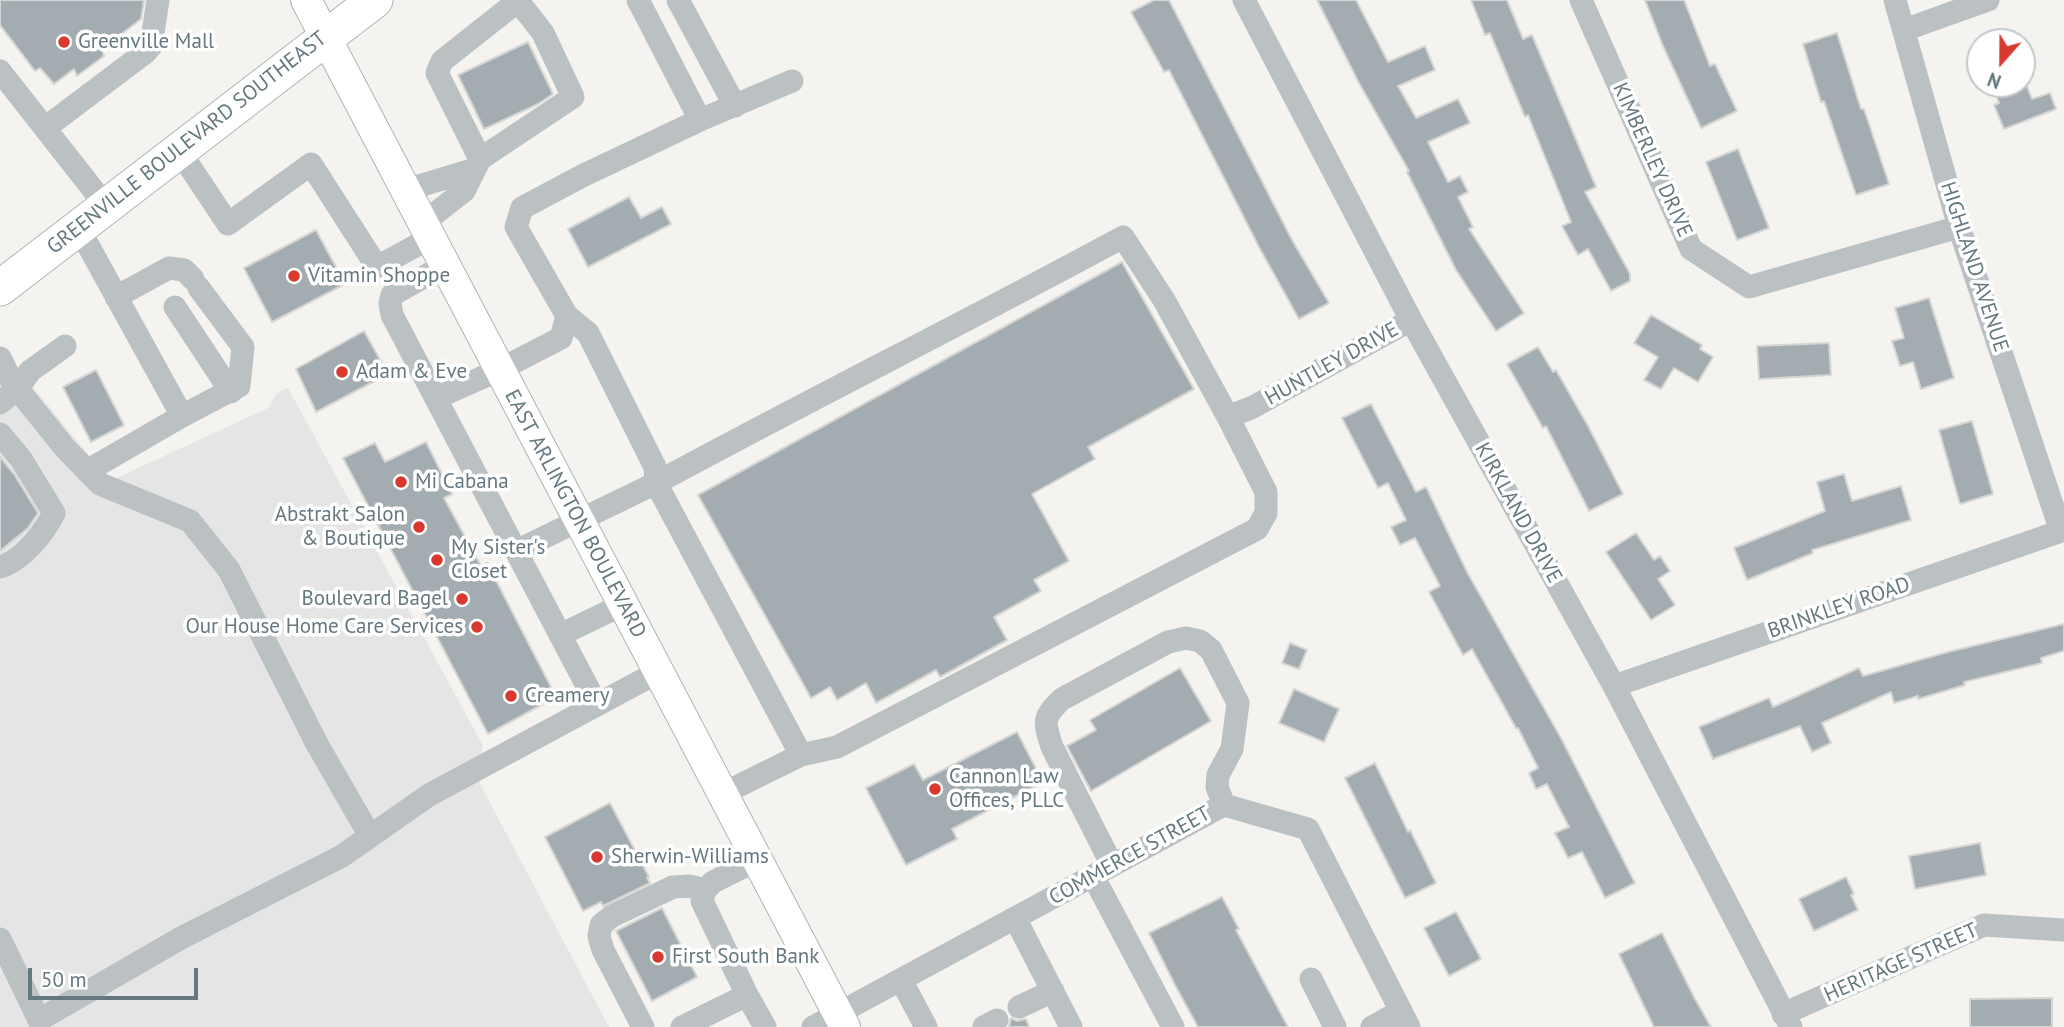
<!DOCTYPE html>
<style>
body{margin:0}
#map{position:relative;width:2064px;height:1027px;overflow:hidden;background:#f4f3f0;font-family:"PT Sans",sans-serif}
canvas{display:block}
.north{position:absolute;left:1966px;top:28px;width:70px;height:70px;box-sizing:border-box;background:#fff;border:2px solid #c1c9cc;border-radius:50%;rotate:201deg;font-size:19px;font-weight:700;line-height:28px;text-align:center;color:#657880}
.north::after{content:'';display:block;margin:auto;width:24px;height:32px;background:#d8382d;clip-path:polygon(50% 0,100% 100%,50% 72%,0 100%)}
.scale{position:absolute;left:28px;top:968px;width:170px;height:32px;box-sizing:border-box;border:4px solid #657880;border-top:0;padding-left:9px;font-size:21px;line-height:24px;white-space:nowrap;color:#657880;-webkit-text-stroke:5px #fff;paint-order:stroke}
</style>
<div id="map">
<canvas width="2064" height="1027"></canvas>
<div class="north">N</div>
<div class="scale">50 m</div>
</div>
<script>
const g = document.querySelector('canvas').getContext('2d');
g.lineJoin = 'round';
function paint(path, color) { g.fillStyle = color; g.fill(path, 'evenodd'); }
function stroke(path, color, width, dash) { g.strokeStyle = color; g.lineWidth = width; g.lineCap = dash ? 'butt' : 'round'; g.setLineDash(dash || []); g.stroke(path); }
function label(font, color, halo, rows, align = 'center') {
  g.font = font + ' "PT Sans",sans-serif'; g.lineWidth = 7; g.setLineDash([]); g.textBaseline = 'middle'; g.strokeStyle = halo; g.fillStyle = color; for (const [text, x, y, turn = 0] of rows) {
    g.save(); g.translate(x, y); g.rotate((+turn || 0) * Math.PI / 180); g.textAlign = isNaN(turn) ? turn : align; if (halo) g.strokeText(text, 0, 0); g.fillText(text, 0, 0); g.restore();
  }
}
const built = new Path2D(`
 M0,347L110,481L268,408L277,393L288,388L482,744L480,784L609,1027H0Z`);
const building = new Path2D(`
 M0,0H144L141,19L102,49L104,56L77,76L74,69L54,84L40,68L35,71L0,25Z
 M1154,0H1169L1292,240L1329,303L1299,319L1260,249L1169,70L1164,72L1131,12Z
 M1317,0H1356L1388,62L1425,46L1435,70L1398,86L1416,118L1458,99L1470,123L1428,142L1448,182L1460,176L1468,192L1458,197L1473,227L1469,229L1524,313L1496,331L1456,270L1407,172L1409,171L1359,83Z
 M1471,0H1507L1523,39L1532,35L1596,187L1585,192L1630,274V281L1611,291L1588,249L1578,255L1562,226L1571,222L1528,115L1525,117L1490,33L1485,35Z
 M1645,0H1684L1710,66L1715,64L1737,111L1701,128L1663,46Z
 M1837,33L1861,109H1864L1889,184L1856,195L1824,101L1821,102L1803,44Z
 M528,42L553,94L538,104L484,129L458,75Z
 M1992,84H2026L2032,99L2050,93L2056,109L2004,129L1994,105L1999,103Z
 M1738,149L1769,228L1737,240L1706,162Z
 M629,197L641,218L662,207L671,224L588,267L568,229Z
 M316,230L345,284L272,322L244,268Z
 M1122,262L1194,389L1088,447L1095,459L1032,494L1069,561L1034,580L1041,591L994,617L1007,640L940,677L936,670L876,703L866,683L837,700L830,687L811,698L698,495Z
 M1929,298L1954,378L1921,389L1913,362L1900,366L1892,341L1904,338L1895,308Z
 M1651,315L1702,345L1700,349L1713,357L1698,382L1674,368L1661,389L1644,380L1658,357L1634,343Z
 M364,331L388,374L316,412L296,369Z
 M1829,343L1831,375L1759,379L1757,346Z
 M1538,347L1553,372L1556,370L1588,426L1623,494L1589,511L1546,426L1543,428L1507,364Z
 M96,370L124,425L91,442L63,387Z
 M1371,404L1416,492L1426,487L1467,572L1562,740L1635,883L1605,898L1582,852L1568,858L1555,833L1569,827L1547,784L1536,789L1529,773L1538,768L1518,728H1516L1472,649L1463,655L1429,592L1440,586L1415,538L1400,545L1391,527L1406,520L1388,483L1378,488L1342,418Z
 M1972,421L1993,494L1960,504L1939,430Z
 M426,442L452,494L444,498L481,566L487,563L556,697L488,734L343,458L375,443L385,462Z
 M0,457L14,474L38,513L28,528L0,551Z
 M1844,474L1852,501L1901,486L1911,520L1812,550L1813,553L1747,580L1734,548L1825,511L1817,482Z
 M1636,533L1654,560L1660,556L1670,571L1658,579L1675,605L1651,620L1606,552Z
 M2064,624V651L2041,658L2042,663L1964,682L1965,685L1918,699V696L1894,703L1891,692L1822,723L1831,743L1812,752L1800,726L1713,759L1699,727L1769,698L1773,707L1859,668L1863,676L1948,652Z
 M1290,643L1307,650L1299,669L1282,663Z
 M1180,668L1211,721L1091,791L1067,746L1096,730L1090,720Z
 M1294,689L1339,709L1324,742L1279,723Z
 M1017,732L1043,782L952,829L957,839L906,865L866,788L914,764L923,780Z
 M1375,763L1408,832L1410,830L1436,883L1405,898L1345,778Z
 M610,803L649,877L647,878L650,883L603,906L601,902L583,911L545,837Z
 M1980,843L1986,875L1915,889L1909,856Z
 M1846,877L1854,894L1851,895L1858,910L1814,931L1799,899Z
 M1222,897L1239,929L1236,930L1288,1027H1198L1175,985L1149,933Z
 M662,908L697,977L652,1001L616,931Z
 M1456,912L1481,959L1449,976L1424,928Z
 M1662,933L1695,999L1711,1027H1654L1619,954Z
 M2052,998V1027H1970V999Z
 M1011,1018L1017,1021L1026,1019L1029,1027H1009Z`);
const minor = new Path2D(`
 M638,0L700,120L792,81
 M678,0L735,106
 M1244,0L1411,320L1614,686L1791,1027
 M1581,0L1691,249L1749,287L1959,227
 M1895,0L1959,227L2061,531
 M1904,30L1988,0
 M0,71L106,206
 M45,128L146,52L151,46L158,0
 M178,149L228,224L311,164L377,267L430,238
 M406,190L475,169
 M423,223L464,191L480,159L437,73L442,61L518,1L543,33L573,97L480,159
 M78,227L182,416L87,471
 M445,265L392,295L390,303L392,315L597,705
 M116,297L169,268L184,270L193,279
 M175,307L231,392
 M0,358L12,382L65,448L100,484L190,521L229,570L317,744L370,836
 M436,398L499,370L561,338L567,316L516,227L522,208L582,176L700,120
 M0,403L18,388L30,371L65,346
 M182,416L239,386L243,347L199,288
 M0,434L21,459L54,513C44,533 22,561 0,567
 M516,551L656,483L655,467L588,333L567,316
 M560,635L622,605
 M1614,686L2064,530
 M801,755L656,483C811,399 968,321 1123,237L1164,300L1228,417L1253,407L1411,320
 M722,794L801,755L837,747L1257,529L1266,513V492L1228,417
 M757,860L713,882L705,890L702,901L747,995L765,1027
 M1112,865L1052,747C1044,722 1042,718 1062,699L1168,642L1186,638L1200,641L1211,650L1238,703L1232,749L1218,775L1217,787L1224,805
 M1093,876L1173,1027
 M1015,918L1071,1027
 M0,939L39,1020L181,938L342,856L429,795L658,672
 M1311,979L1335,1027
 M901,980L926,1027
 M1019,1007L1053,991
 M1783,1014L1984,925L2064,930
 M643,1027L603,950L599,936L601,925L612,916L673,887L689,886L705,890
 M682,1027L747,995
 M813,1027L1224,805L1308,829L1409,1027
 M984,1027L997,1020
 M1372,1027L1401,1011`);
const major = new Path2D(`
 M306,0L845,1027`);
const highway = new Path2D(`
 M0,288L375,0`);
const markers = [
 [64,42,7,"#d8382d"],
 [294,276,7,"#d8382d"],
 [342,372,7,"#d8382d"],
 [401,482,7,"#d8382d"],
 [419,527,7,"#d8382d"],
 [437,560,7,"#d8382d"],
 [462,599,7,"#d8382d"],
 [477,627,7,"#d8382d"],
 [511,696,7,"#d8382d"],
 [935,789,7,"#d8382d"],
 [597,857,7,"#d8382d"],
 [658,957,7,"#d8382d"]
];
const poiNames = [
 ["Greenville Mall",78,42],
 ["Vitamin Shoppe",308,276],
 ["Adam & Eve",356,372],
 ["Mi Cabana",415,482],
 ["Abstrakt Salon",405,515,"right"],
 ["& Boutique",405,539,"right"],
 ["My Sister's",451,548],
 ["Closet",451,572],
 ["Boulevard Bagel",448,599,"right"],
 ["Our House Home Care Services",463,627,"right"],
 ["Creamery",525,696],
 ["Cannon Law",949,777],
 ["Offices, PLLC",949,801],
 ["Sherwin-Williams",611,857],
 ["First South Bank",672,957]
];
const streetNames = [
 ["GREENVILLE BOULEVARD SOUTHEAST",187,143,-38],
 ["KIMBERLEY DRIVE",1652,160,66],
 ["HIGHLAND AVENUE",1974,267,72],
 ["HUNTLEY DRIVE",1332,364,-29],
 ["KIRKLAND DRIVE",1518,513,61],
 ["EAST ARLINGTON BOULEVARD",575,514,62],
 ["BRINKLEY ROAD",1839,608,-19],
 ["COMMERCE STREET",1130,856,-29],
 ["HERITAGE STREET",1901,963,-24]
];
paint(built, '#e4e5e4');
paint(building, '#a3acb0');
stroke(building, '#d5d5d3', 2);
stroke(major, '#aeb4b7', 32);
stroke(highway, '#b0b5b7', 37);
stroke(minor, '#bbc0c2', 23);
stroke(major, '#fff', 30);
stroke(highway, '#fff', 35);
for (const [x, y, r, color] of markers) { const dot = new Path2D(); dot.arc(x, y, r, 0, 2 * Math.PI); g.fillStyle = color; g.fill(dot); stroke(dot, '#fff', 2.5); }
label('21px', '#657880', '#fff', poiNames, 'left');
label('21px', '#657880', '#fff', streetNames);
</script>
